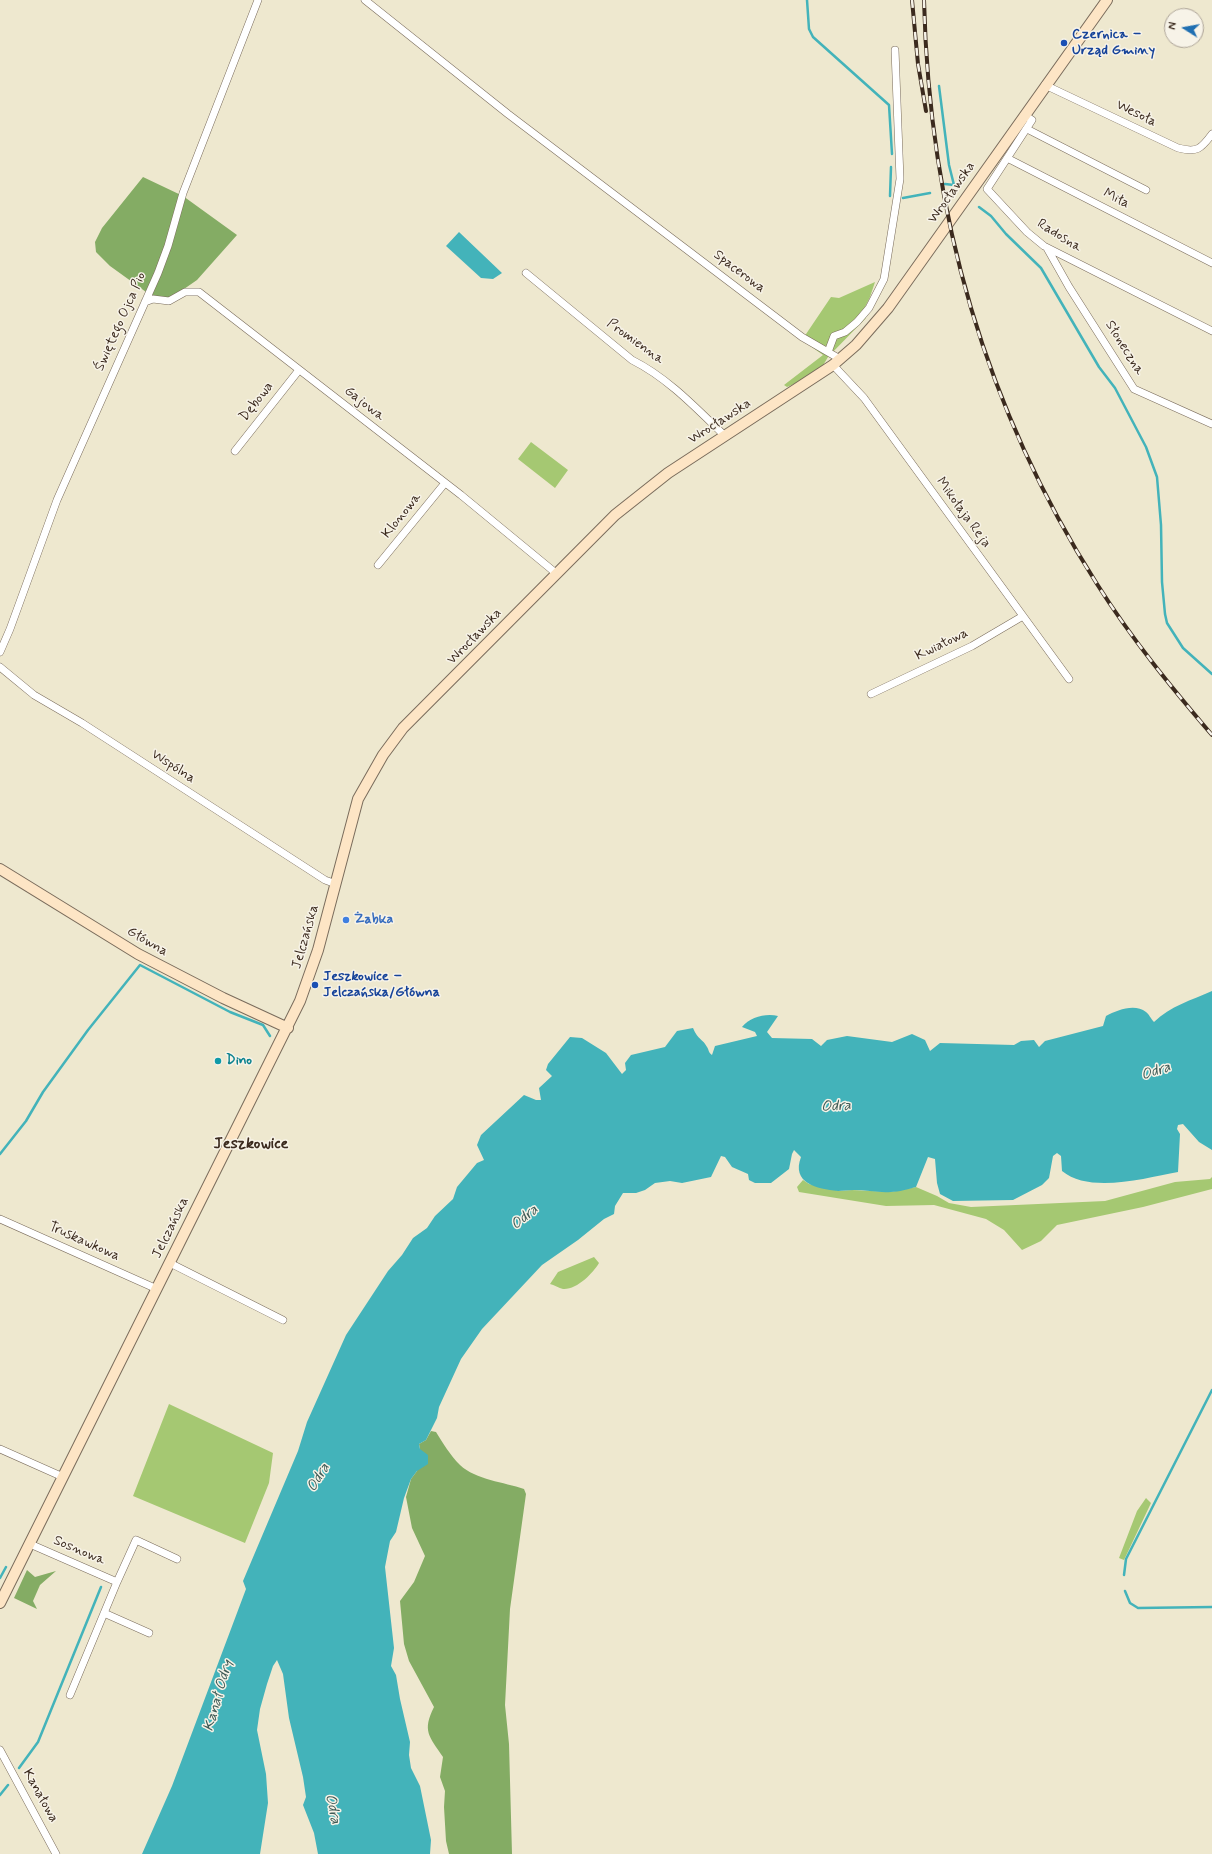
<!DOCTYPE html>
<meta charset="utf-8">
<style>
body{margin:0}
#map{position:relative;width:1212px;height:1854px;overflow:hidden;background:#eee8cf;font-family:Mynerve,sans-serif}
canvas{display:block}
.north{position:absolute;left:1164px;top:8px;width:40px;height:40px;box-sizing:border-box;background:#f7f3e8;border:1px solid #aca397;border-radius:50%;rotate:281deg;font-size:11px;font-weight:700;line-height:16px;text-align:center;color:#3b2a1e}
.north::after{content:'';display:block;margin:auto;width:14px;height:18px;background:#1f6fb2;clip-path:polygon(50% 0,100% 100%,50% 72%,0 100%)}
</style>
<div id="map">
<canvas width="1212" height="1854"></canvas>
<div class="north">N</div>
</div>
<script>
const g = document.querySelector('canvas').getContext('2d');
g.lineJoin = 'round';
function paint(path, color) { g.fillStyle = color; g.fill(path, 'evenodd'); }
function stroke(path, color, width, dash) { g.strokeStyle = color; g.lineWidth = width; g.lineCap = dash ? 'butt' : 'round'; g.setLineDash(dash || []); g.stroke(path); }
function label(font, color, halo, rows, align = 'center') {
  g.font = font + ' Mynerve,sans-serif'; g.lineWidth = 3; g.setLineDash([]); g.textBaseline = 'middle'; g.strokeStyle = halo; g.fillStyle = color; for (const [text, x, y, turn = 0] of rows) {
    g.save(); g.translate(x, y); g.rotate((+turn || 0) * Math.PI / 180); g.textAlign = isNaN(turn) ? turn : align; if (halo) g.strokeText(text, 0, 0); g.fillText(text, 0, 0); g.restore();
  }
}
const green = new Path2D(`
 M875,282L870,297L863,311L866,318L828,357L822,367L794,384L787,387L784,385L823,355L802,340L831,297L839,298Z
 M531,442L568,470L555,488L518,459Z
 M1212,1177V1189L1143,1207L1057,1225L1041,1241L1022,1250L1004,1230L986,1219L934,1205L886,1206L799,1192L797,1187L803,1180L809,1184L840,1191L852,1190L891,1192L916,1187L937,1196L949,1203L971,1207L1105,1201L1175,1182L1210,1179Z
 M594,1257L599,1263C593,1273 577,1290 563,1289C559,1288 554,1285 550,1284L558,1272Z
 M169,1404L273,1453L269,1483L245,1543L133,1496Z
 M1146,1498L1151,1503L1124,1560L1119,1558L1137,1511Z`);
const forest = new Path2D(`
 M143,177L183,196L237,235L197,280L184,289L172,298L153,297L110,266L96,252L95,242L102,228Z
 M431,1431L436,1432C443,1443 450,1455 460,1465C476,1480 504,1482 524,1489L526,1494L510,1609L505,1705L509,1744L512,1854H449L446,1841L444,1807L445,1791L440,1777L443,1757C429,1736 422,1731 434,1707L409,1661L404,1644L400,1601L414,1582L425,1556L412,1528L406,1497L411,1479L417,1471L420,1449L419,1444L426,1440Z
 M27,1570L35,1577L56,1571L40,1585L33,1601L37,1609L14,1598Z`);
const water = new Path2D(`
 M459,232L502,273L493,279L481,278L446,246Z
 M1212,991V1150L1199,1142L1183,1124L1178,1125L1177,1129L1180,1134L1178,1172C1145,1178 1090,1194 1062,1171L1061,1156L1057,1153L1053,1156L1049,1178L1042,1185L1013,1200L953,1201L940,1194L937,1183L935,1159L928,1157L916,1187C908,1189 899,1192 891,1192C879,1193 866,1190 854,1190C849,1190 843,1191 838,1191C817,1189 791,1183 801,1157L794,1150L792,1154L789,1169L771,1183H755L749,1180L748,1174L732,1167L725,1157L721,1156L711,1177L682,1183L670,1181L655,1183L645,1190L636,1193H623L615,1206L614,1214L604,1219L578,1240L542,1265L482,1329L461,1359L439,1407L437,1418L426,1440L419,1444L420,1449L428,1455V1464L417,1471L411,1479L404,1498L396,1532L390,1541L385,1567L394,1648L391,1666L396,1675L400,1699L410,1742L409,1755L411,1768L420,1786L431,1840L430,1854H318L314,1833L303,1805L306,1797L303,1777L289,1718L283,1674L277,1660L273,1666L267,1684L260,1709L257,1730L266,1774L268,1803L260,1854H142L172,1786L246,1589L243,1581L298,1451L307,1422L346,1335L388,1271L402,1255L413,1238L427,1228L435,1216L453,1199L457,1187L477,1163L484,1160L477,1145L481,1135L524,1095L536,1100H541L539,1088L552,1076L546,1070L548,1064L570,1037L582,1038L606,1053L622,1074L626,1070L625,1063L631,1055L665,1047L677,1031L693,1028C698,1040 703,1039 707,1047C709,1050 708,1052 712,1055L715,1046L757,1036L755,1032L742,1027C750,1017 766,1013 778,1016L767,1032L772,1038L812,1039L821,1046L827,1040L847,1036L892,1042L912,1034L925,1040L930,1051L940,1043L1014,1045L1021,1041L1034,1040L1039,1047L1045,1041L1103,1026L1106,1016C1117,1010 1135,1003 1146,1012C1149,1014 1151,1019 1154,1022C1170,1006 1192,1000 1212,991Z`);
const stream = new Path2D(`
 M807,0L809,29L813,37L889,105L892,154
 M939,86L949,165L954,185L945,184
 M890,196L891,167
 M903,198L930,193
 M979,207L991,216L1006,234L1041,268L1099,367L1115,388L1146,447L1157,477L1161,525L1162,582L1165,614L1167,623L1183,648L1212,674
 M0,1154L26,1121L43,1092L88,1030L140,965L230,1012L263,1025L270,1036
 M1124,1575L1126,1559L1212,1390
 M0,1578L6,1567
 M1125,1591L1130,1603L1138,1608L1212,1607
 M19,1768L38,1742L101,1587
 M0,1795L8,1785`);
const street = new Path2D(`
 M365,0L508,114L802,337L840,359
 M1045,85L1178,148C1197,153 1201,149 1212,134
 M1024,115L1032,120L987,189L1027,232L1044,246L1212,331
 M1027,129L1146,190
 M1007,158L1212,263
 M1047,248L1069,287L1134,389L1212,424
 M526,273L632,360C668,378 696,408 725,436
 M145,302L153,299L169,301L185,292H199L461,495L557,574
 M828,352L834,336L845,332L857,322L869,308L884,279L900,179L895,50
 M833,365L864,398L1069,679
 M235,451L299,370
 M378,565L445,483
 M0,652L10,629L57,500L158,273L168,246L183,193L258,0
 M0,667L34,695L82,723L325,880L336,884
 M871,694L972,646L1023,616
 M0,1219L157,1289
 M170,1263L283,1320
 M0,1449L63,1477
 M30,1544L117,1582L70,1695
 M117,1582L136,1540L177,1559
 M104,1613L149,1633
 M0,1750L56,1854`);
const secondary = new Path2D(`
 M0,869L138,954L223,998L288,1028
 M0,1603L300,1001L318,950L358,799L383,755L403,728L615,515L668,473L833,365L856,345L888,308L1107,0`);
const rail = new Path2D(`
 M912,0L918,64L926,111
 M924,0C929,211 983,405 1097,584C1131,638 1171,687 1212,735`);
const markers = [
 [1064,43,4,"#1a4fb4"],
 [346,920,4,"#3f7fe0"],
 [315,985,4,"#1a4fb4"],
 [218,1061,4,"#0f9aa8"]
];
const transitNames = [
 ["Czernica –",1072,35],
 ["Urząd Gminy",1072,51],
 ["Jeszkowice –",323,977],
 ["Jelczańska/Główna",323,993]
];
const streetNames = [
 ["Wesoła",1136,114,26],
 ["Wrocławska",952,193,-55],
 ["Miła",1116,199,27],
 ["Radosna",1059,236,32],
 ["Spacerowa",739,272,37],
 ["Świętego Ojca Pio",121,322,-66],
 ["Promienna",635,342,36],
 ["Słoneczna",1124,348,58],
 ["Dębowa",257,402,-52],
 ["Gajowa",364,404,38],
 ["Wrocławska",720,422,-33],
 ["Mikołaja Reja",963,513,54],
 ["Klonowa",402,516,-51],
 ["Wrocławska",475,637,-46],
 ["Kwiatowa",942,645,-26],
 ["Wspólna",173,767,33],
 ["Jelczańska",306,937,-74],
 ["Główna",147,942,30],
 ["Jelczańska",171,1228,-64],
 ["Truskawkowa",84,1242,24],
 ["Sosnowa",79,1551,23],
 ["Kanałowa",40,1796,61]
];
const shopNames = [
 ["Żabka",354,920]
];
const cultureNames = [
 ["Dino",226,1061]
];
const waterNames = [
 ["Odra",1156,1072,-18],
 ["Odra",836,1107,-3],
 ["Odra",525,1218,-40],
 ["Odra",319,1478,-59],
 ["Kanał Odry",219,1696,-74],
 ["Odra",332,1809,78]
];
const quarterNames = [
 ["Jeszkowice",251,1145]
];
paint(green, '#a5c872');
paint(forest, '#84ac64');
paint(water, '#43b3ba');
stroke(stream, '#43b3ba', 2.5);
stroke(street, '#7a6c5c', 8);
stroke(secondary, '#7a6c5c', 12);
stroke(street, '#fff', 7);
stroke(secondary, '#fde5c5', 10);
stroke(rail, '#3b2a1e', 4);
stroke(rail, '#f7f3e8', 2.5, [8]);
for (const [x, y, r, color] of markers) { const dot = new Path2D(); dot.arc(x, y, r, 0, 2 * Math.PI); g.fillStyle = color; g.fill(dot); stroke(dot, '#f7f3e8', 1.5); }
label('bold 14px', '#164399', '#f7f3e8', transitNames, 'left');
label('14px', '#3b2a1e', '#f7f3e8', streetNames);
label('bold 14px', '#366cbe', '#f7f3e8', shopNames, 'left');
label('bold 14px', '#0d838f', '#f7f3e8', cultureNames, 'left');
label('italic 15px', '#3e5a55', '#f7f3e8', waterNames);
label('bold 16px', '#3b2a1e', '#f7f3e8', quarterNames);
</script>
